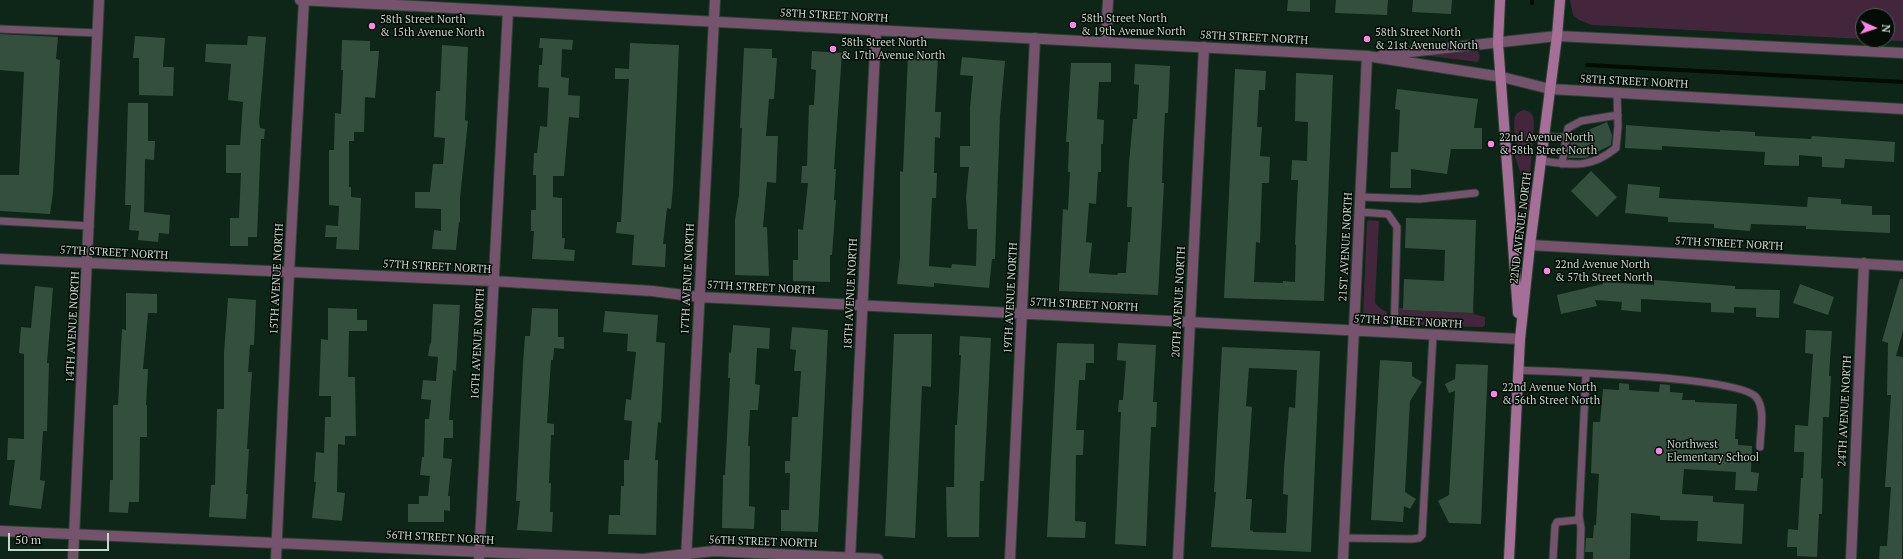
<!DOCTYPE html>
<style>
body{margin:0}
#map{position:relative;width:1903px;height:559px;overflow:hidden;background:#0d2617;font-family:"PT Serif",serif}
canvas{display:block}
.north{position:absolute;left:1855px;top:8px;width:40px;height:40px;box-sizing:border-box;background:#040c06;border:1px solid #525d55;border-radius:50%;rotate:93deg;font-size:11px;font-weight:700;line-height:16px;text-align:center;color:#c7d6cc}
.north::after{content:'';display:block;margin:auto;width:14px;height:18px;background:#fc86e3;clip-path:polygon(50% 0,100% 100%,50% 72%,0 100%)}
.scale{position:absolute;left:8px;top:533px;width:101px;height:18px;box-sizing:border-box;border:2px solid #c7d6cc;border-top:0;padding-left:5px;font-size:12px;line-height:14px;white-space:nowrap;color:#c7d6cc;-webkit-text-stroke:3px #040c06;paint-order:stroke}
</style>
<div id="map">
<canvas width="1903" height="559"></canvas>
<div class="north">N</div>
<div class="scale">50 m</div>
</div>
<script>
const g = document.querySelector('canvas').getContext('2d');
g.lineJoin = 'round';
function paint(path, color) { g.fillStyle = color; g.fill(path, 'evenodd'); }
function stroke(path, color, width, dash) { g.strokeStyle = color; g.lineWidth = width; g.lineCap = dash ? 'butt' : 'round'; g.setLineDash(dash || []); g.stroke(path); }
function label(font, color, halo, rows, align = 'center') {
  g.font = font + ' "PT Serif",serif'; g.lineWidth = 3; g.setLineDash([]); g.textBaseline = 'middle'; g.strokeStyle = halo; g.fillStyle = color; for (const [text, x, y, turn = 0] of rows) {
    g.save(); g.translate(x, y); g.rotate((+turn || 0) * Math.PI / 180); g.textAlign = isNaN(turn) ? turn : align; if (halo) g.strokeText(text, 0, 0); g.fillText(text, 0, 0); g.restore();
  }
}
const green = new Path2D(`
 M1570,0H1903V41L1875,40H1887V16H1863V39L1592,25L1579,20L1573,15Z
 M1477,50L1480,56L1478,62L1422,55Z
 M1523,110C1531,111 1534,115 1534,123L1530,176L1532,211L1529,216L1524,214L1523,181L1515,156L1514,119L1517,113Z
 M1369,220L1379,221L1375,303L1381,309L1387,312V322L1384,325L1369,323L1363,315L1367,222Z
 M1398,308H1403V310L1472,313L1474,311V314L1485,317V325L1483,327L1399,325L1397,322Z`);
const stream = new Path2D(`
 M1532,3V0
 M1587,65L1903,82`);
const building = new Path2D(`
 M1288,0H1310V12L1287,11Z
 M1336,0H1388L1387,15L1335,13Z
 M1413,0H1452L1451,14L1412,12Z
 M0,34L58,37L56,59L60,60L53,192L50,214L0,211V175H19L24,72L0,70Z
 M135,36L165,38L163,67H174L173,96L139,95V58H133Z
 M248,36L266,37L259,122L260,128L265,129L264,139H261L257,237H248V246H230V218H239L241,173H226V145H240L243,102L228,100L231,64L205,62L206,44L247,45Z
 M540,38L573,40L572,50L562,49L561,77L569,78L568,95L580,96L579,118L569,117L564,176H553V197L562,198V238H565L564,249L575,250L574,261L532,259L534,231H531V210H536V175H533L534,153H537L540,126L547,127L549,88L538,87L539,65H542L543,48H539Z
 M342,40L370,41V51H379L375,98L365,97L364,132H354V141H349V187H351V197L361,198L359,250L336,249L337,237H325L326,225L338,226L339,206L329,205V150H334L335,113L341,114L343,70H341Z
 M630,43L679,45L673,187L671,209L667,208L663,244H666L665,267L632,265L634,235L616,233L617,222H621L629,79H615V68L629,69Z
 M442,45L468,47L465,120L468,121L460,198V223L459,222L456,250L432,249L434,230L441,231V209L415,208V192H430L433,164H443L445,138L434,137L436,91H440Z
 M744,48L772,49V58H777L774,99H769L766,136H778L776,183L767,182L763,227H767L769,276L735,275V220L739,195L742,128H740Z
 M812,51L842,53L834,169H836L834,200H836L832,255H830V282L793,281V260H798V229L803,230L808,183H801L802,166H807L809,105H814L816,70L811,69Z
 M908,55L938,57L935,112H941L940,138L935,137L934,173H937L936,198H932L929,266L951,268L952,264L976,266L977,229H968L966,197L969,167H960V146H970V107L973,76L960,75L962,57L1005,61L1000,116L995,259H992L989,288L934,283V287L897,284L900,258V171L903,172Z
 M1071,63H1111V82H1099L1097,119L1104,120L1103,144H1101V172H1098L1096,204L1089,203L1086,242L1092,243L1089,273L1117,275L1118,273H1126L1128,242H1130L1132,207H1127L1129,163L1133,119H1137L1139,85L1134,84L1135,64L1170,66L1168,113H1165L1163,152L1162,183H1164L1158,295L1059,291L1063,209L1068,210L1070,172H1068L1069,142H1066Z
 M1235,69L1266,71L1265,90H1259L1257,127H1262L1260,156L1270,157L1269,183H1262L1260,243L1256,242L1254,282L1283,283V281L1295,282L1296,245H1295L1298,180H1291L1292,160L1307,161L1308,122L1295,121L1296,73L1333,75L1324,301L1224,298Z
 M1397,89L1478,99L1474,128H1482V149H1451L1447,174L1411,169V188H1390L1391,152H1398L1400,110L1395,109Z
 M128,103H148V141H155L154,160L145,159L144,212L170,215L169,234L159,233L158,242L138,240L139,231L129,230L131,205H125Z
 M1607,122L1612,135L1611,145L1585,158H1568L1572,137Z
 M1626,125L1720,132V130L1755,132V136L1811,139L1812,136L1895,142L1894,162L1845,159L1844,168L1822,167V157L1799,155V166L1764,165L1765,152L1662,146V150L1625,148Z
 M1591,171L1617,197L1597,217L1571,191Z
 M1628,184L1660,187L1659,198L1807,207L1808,197L1841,199V204L1872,206V215H1890V233L1806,229V226L1751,224L1750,231L1714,228V224L1668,222V217L1625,213Z
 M1406,218L1476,220L1473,313L1403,310L1404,279L1444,281L1445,250L1405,248Z
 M1900,279H1903V331L1896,356L1903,357L1902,559H1879L1880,546H1887L1891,487H1885L1891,395H1887L1888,343L1882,341Z
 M1654,280L1735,286V289L1780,290L1779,318L1756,317V308L1734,307V313L1711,312V303L1641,299V312L1621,310L1622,302L1595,300L1597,306L1561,314L1557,295L1603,284V282L1654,285Z
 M1800,284L1834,297L1828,315L1793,303Z
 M35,286L53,288L47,363H49L47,431H43L40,480L45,481L41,509L9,505L15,460H7L8,438L24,439V354L19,353L21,327L31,328Z
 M126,293L157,294V313H148L143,369H148L146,405H147V437H140L139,502H129L128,513L109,512L110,480H113V405H118L122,329L126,330Z
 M228,298L256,300L254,345H250L248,372H252L247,449H249L246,494H248L246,519L209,517L211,485H215L217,409H224V353Z
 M433,304L460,305L456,371L453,370L449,420H453V438H444L443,458L452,459L448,496H450V511L444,510V522H408V504H419V496H428L430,476L420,475L422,457H424L425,419H429L431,400L421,399L423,380L436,381L438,357L428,356L430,343L431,344Z
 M328,308L357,309V320H367V331H349L348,377H355L356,436H345V445L338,444L337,492L345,493L342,521L312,518L316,482H314L316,452L324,453L325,417H331V396H319L321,339L328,340Z
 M532,308L558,309V337H564V349L554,348L553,360H551L547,423L554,424V435H551L549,483H551L550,512H553L552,532L517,530L520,501H516L523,364L525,336H530Z
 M605,311L658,315L656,342L665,343L661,423L658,422L655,460H658L656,535L608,534L609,515H620L621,486H624V460H629L632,421L624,420L626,399L631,400L636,352L627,351L628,334L603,332Z
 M733,325L770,328L769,349L757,348L755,384L760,385L758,410H750L748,446H750L749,506L755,507L754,529L722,528L723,475H725L730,378H728L729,352L731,353Z
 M792,327L828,330L818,532L781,531V510H789L790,473H785V461H790L792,417H798L801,371H794L796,350L790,349Z
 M1806,330L1832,331L1829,376H1831L1829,417H1823L1821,478L1823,479L1822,514H1819L1817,557L1797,556V547H1787L1788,529L1798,530L1801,478H1803L1804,452H1794L1795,425L1808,426L1813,354L1805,353Z
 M894,334H932L931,387L922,386L915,538L885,536Z
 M960,336L991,338L984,481H980L979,537H947L946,487H954L955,425H957L961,355H959Z
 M1057,343L1094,344V363H1086L1085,380H1079L1076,430H1084L1083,455H1076L1075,521L1086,522L1085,538L1047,537Z
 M1118,343L1156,345L1153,402H1157L1156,427H1151L1146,546L1115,544L1121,412H1118L1119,400H1123L1126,361L1117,360Z
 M1222,347L1320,351L1311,552L1211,547L1216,492H1214ZM1249,368L1297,370L1295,408L1289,407L1284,469L1283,494L1288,495L1286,533L1253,532V531L1250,530L1252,499H1246L1252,407L1246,406Z
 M1380,360L1412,362V376L1422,382L1410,401L1405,492L1416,499L1410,509L1404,506L1403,522L1371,520Z
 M1456,364L1488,365L1481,524L1449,523L1438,501L1449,495L1455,391L1449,393L1445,384L1455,379Z
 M1619,383L1629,384V390L1659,392L1660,384L1670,385V392L1683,393L1682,400H1695V402L1737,404L1735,439H1738V445L1752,446L1751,472L1759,473L1757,491L1735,490L1736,472L1684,469L1682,494L1713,496V502L1744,504L1742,544L1697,541L1698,521L1660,520V516L1631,513L1630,559H1593V552H1585L1586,538H1593L1594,525H1596L1599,474L1591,473L1593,422H1600L1603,389L1619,390Z`);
const service = new Path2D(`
 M0,29L98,33
 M1545,137H1565
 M1542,161C1573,165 1590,169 1616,148L1618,126L1617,93
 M1562,164L1568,128L1581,121L1618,115
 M1360,197L1420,199L1475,193
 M1359,212L1388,214L1397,227L1394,333
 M0,221L90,226
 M1518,370C1555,372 1738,376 1756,397C1766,409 1760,432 1760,447
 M1343,538L1412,539L1419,538L1422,535L1433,335
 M1553,559L1555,526L1557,522L1577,520L1579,516
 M1580,559L1581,528L1579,516L1586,374`);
const minor = new Path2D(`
 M1106,41L1108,0
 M1530,245L1903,266
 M0,259L493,281L652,291L699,297L1520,339
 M0,531L643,559L714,551L878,559
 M73,559L99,0
 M276,559L289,272L304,0
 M479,559L508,11
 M686,559L715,0
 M850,559L876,30
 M1010,559L1035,38
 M1178,559L1204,47
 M1343,559L1367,56
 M1851,559L1864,263`);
const tertiary = new Path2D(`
 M300,0L1367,56L1502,77L1550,89L1903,109
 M1382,55L1557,36L1903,53`);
const secondary = new Path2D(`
 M1500,0L1498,43L1518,313
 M1509,559L1520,339L1530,245L1557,36L1560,0`);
const markers = [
 [1073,25,4,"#fc86e3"],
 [372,26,4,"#fc86e3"],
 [1367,39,4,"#fc86e3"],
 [833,49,4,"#fc86e3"],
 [1491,144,4,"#fc86e3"],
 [1547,271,4,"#fc86e3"],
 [1494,394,4,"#fc86e3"],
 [1659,451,4,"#fc86e3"]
];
const streetNames = [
 ["58TH STREET NORTH",834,16,3],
 ["58TH STREET NORTH",1254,38,3],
 ["58TH STREET NORTH",1634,82,3],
 ["22ND AVENUE NORTH",1521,228,-83],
 ["57TH STREET NORTH",1729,244,3],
 ["21ST AVENUE NORTH",1346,247,-87],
 ["57TH STREET NORTH",114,253,3],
 ["57TH STREET NORTH",437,267,3],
 ["15TH AVENUE NORTH",277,279,-87],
 ["17TH AVENUE NORTH",688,279,-87],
 ["57TH STREET NORTH",761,288,3],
 ["18TH AVENUE NORTH",851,294,-87],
 ["19TH AVENUE NORTH",1011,298,-87],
 ["20TH AVENUE NORTH",1179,302,-87],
 ["57TH STREET NORTH",1084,305,3],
 ["57TH STREET NORTH",1408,322,3],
 ["14TH AVENUE NORTH",73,327,-87],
 ["16TH AVENUE NORTH",478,344,-87],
 ["24TH AVENUE NORTH",1845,411,-87],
 ["56TH STREET NORTH",440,538,3],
 ["56TH STREET NORTH",763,542,2]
];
const poiNames = [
 ["58th Street North",1081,19],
 ["& 19th Avenue North",1081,32],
 ["58th Street North",380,20],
 ["& 15th Avenue North",380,33],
 ["58th Street North",1375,33],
 ["& 21st Avenue North",1375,46],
 ["58th Street North",841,43],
 ["& 17th Avenue North",841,56],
 ["22nd Avenue North",1499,138],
 ["& 58th Street North",1499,151],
 ["22nd Avenue North",1555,265],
 ["& 57th Street North",1555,278],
 ["22nd Avenue North",1502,388],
 ["& 56th Street North",1502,401],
 ["Northwest",1667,445],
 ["Elementary School",1667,458]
];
paint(green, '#43263c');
stroke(stream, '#000b02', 4);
paint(building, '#354f3e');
stroke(service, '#2b4234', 9);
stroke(minor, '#2b4234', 12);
stroke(tertiary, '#2b4234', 12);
stroke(secondary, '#2b4234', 12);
stroke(service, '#75536d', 7);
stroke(minor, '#75536d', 10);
stroke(tertiary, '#75536d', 10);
stroke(secondary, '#a66f98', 10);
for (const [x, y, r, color] of markers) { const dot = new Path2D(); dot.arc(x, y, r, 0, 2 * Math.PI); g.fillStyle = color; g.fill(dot); stroke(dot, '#040c06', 1.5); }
label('11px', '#c7d6cc', '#040c06', streetNames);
label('11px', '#c7d6cc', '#040c06', poiNames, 'left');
</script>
